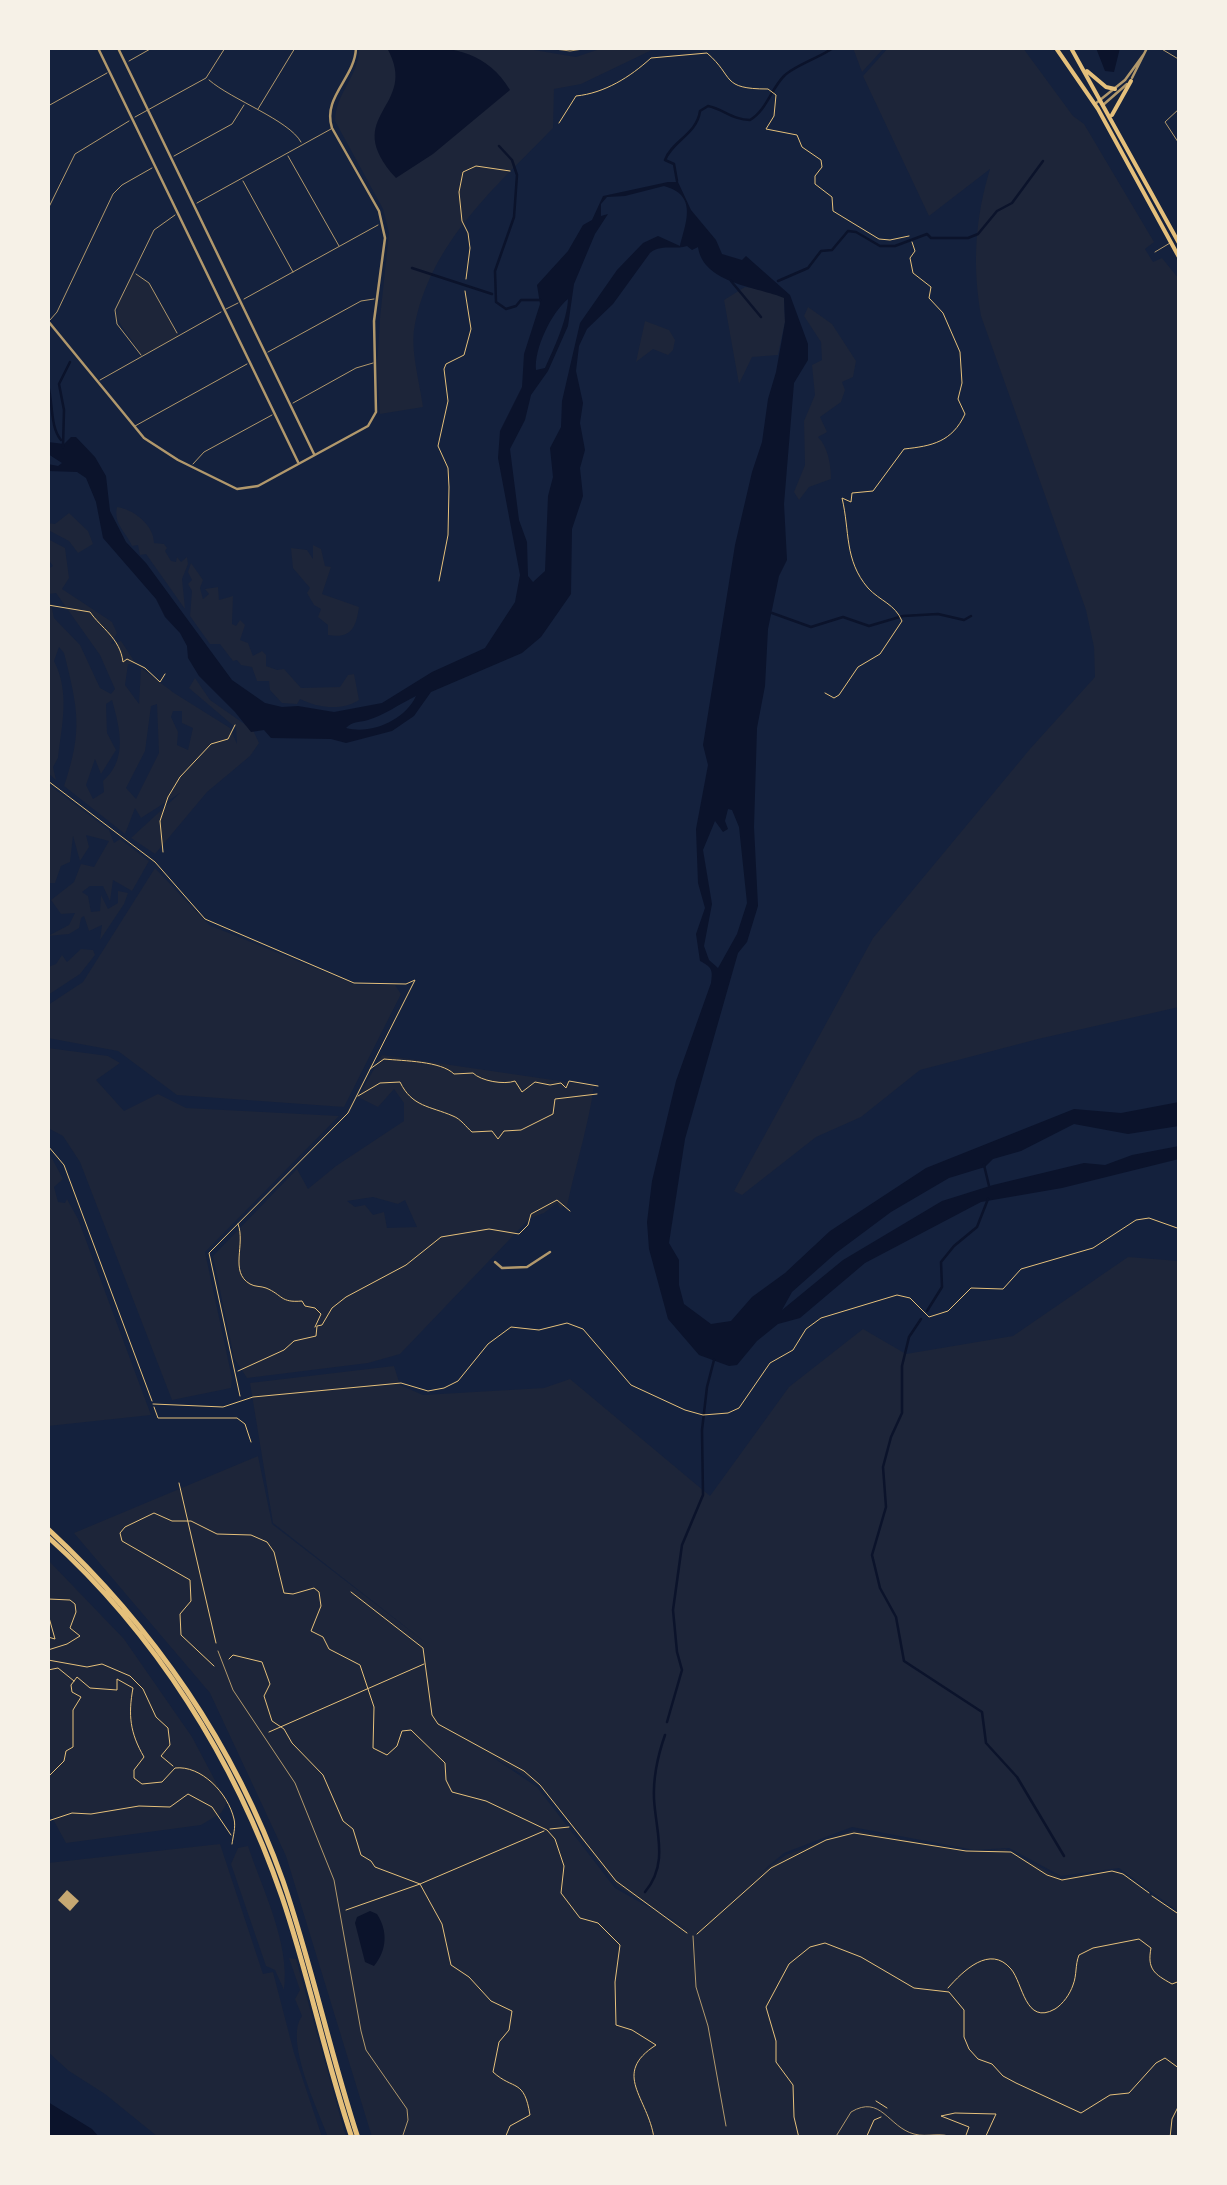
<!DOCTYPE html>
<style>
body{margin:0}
#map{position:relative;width:1227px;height:2185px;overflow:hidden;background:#14213d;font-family:"Roboto Serif",serif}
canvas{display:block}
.frame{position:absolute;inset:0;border:50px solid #f6f1e7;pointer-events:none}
</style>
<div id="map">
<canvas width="1227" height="2185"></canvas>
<div class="frame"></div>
</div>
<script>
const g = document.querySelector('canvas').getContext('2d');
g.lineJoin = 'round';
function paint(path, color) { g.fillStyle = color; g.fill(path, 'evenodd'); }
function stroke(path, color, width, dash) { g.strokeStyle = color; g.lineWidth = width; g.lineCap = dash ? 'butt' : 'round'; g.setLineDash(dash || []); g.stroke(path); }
const green = new Path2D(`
 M359,48H522L576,57L603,48H656L581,84L554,89L553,128C495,188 429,243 414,330C411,353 420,384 423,407L380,414L377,367L380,318L389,233L383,209L335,121C335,93 360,75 359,48Z
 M853,48H884L862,72Z
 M888,48H1023L1073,116L1084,124L1154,242L1145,249L1153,262L1162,258L1179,279V1007L1038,1039L920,1070L861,1117L816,1137L742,1195L734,1191L873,938L1030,749L1095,677L1094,647L1086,610L981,316C972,266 975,218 990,169L929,216L863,76Z
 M133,273L149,283L178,336L142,356C115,311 107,326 133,273Z
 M745,287L775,291L784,297L785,322L778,355L752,357L739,384L724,300Z
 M808,307L832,324L856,361L853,377L842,382L845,390L841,402L820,417L827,432L818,437C828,447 831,465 831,479L809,487L799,500L794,492L805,465L804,421L815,395L812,365L822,360L821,342L804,316Z
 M645,321L669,330L675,340L673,350L668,355L653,349L636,362Z
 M117,507C133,509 154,525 154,543L164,544L167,548L165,551L171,561L176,562L177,557L181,562L187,557L188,564L182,579L185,609L146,554L140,555L138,545L132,546C127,533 113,524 117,507Z
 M69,513L88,531L93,544L78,553L69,541L48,530V523L55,524Z
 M48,539L65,548L69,578L62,589L112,622L117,633L111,644L121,641L136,664H128L125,685L139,704L141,668L174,693L230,728L237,744L236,728L189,688L195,678L210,700L253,730L259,743L250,756L207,792L155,854L131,838L180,793L141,818L135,808L125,834L64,786C83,730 78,709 64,653L59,647L54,661C70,692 62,724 58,758L53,767L56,780L48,773V569L53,566L48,559ZM56,593L100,655L115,689L111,694L100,688L80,645L54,618L49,594ZM112,700C120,729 128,759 103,781L104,792L93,799L86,785L95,759L101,774L116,750L107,733L106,704ZM157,704L159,753L136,799L126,788L145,751L151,706ZM173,711H182V723L193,728L188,750L177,745L178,732L171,717Z
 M313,545L321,549L325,566L331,567L322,594L359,607C356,628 351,639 328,635V625L318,617L321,609L314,605L307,593L310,588L293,568L291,548L307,550L313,559Z
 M191,563L203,580L200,588L203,599L209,594L205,589L218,587L219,600L233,596L232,624L236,626L240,620L245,625L240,640L248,643L253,656L262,651L266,655V666L277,670L284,669L301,688L340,687L348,675L354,674L359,700C342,711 318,708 300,699L297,704L282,703L270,690L269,681H257L252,667L241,665L237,660L233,661L220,644H210L190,616L192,591L188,584L192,580L188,572Z
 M48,784L109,830L114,843L120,839L149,861L132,891L113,880L110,901L103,886H90L82,892L88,896L91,912L100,911L101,895L108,909L118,903V891L128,893L124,904L100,940L102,925L89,931L84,916L81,918L79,928L69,934L48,936L69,925L75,913L61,914L51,900L74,882L81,864L94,867L109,841L86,835L89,847L80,861L73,836L70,862L61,866L55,883H48Z
 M155,868L209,925L357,985H395L401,994L344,1107L177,1095L118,1051L48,1038V1005L83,982Z
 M81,949L93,950L95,955L80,974L48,995V967L56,964L62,955L67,962Z
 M48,1048L108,1056L120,1063L96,1080L124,1111L158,1094L186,1108L339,1116L205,1252L232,1378L231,1388L172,1400L80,1162L63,1136L48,1128Z
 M382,1055L594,1086C588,1127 576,1164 567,1206L560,1208L557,1203L544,1213L530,1218L400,1354L368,1363L247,1378L234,1358L213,1256L297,1169L308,1189L336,1166L404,1121V1103L394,1089L378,1107L358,1097ZM373,1197L398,1204L405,1200L417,1227L387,1228L384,1212L373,1215L365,1205L355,1207L347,1201Z
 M48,1151L63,1179L54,1187L58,1202L65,1203L67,1199L78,1219L151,1415L48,1426Z
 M1128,1257L1179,1261V1912L1119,1868L1061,1876L1009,1848L974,1850L852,1827L784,1853L759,1874L786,1855L853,1830L973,1852L1005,1849L1061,1878L1118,1870L1179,1915V2137H372L286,1856L210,1693L74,1533L258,1456L272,1524L430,1646L273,1523L250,1383L394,1366L400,1385L423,1395L544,1388L570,1379L710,1496L789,1387L863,1329L906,1354L1013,1336ZM488,1754L540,1785L617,1886L691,1931L615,1888L537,1787Z
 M48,1560L124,1639L192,1737L227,1803L221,1813L201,1825L66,1843L48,1810Z
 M220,1844L263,1974L273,1972L294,2053L322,2137H158L105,2094L69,2071L48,2052V1863Z
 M248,1846C263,1891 290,1943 284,1990L275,1970L266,1966L231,1864L238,1848Z
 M289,1958L296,1959L346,2137H328C318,2110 284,2040 302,2016L295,1999L300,1990Z`);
const water = new Path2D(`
 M387,48C435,47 481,42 510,90L433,154L396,178C338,114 421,108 387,48Z
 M1096,48H1120L1114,72L1105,71Z
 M668,182H678L691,210L716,240L722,254L742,260L746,256L790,295L808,344V360L794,383L784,504L787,560L779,576L768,629L765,686L757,728L754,827L758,906L747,942L738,953L685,1139L669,1243L679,1260V1285L684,1304L711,1324L731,1321L752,1297L785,1273L830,1231L926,1168L1074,1109L1121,1113L1179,1102V1126L1128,1134L1074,1124L1021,1151L993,1159L985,1167L949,1178L891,1212L836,1253L792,1292L782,1310L843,1260L942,1201L993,1185L1084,1163L1105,1165L1132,1155L1179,1146V1159L1062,1188L981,1202L865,1263L800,1318L778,1324L757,1341L737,1365L729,1366L699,1355L668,1319L649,1249L647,1222L652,1181L676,1081L711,983C713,970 712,967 700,961L696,934L705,908L698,883L696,829L708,765L703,745L735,545L752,472L762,442L768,399L776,372L785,322L784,298C759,287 703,284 698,247L692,250L687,246C674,250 661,244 650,253L613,304L587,329L579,346L576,371L583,403L580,423L585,450L580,468L583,496L572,529L571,594L541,637L522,653L431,692L414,716L392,731L346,743L331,739L271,738L264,730L251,732L235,712L199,676L188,658L187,646L180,633L165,617L156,599L103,538L96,502L86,478L77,472L48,471V464L58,466L62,463L48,454V442L64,444L71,437H76L95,457L106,476L110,511L126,542L146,563L232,680L265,703L282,707L298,706L334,712L382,703L432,672L485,648L515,602L520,575L498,458L500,431L522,387L524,354L540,304L537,285L568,251L583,225L592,220L603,196ZM664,186C698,195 686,222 680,246L658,236L643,243L617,270L580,323L562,401L561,427L550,448L553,477L548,496L545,571L533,582L528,576L527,542L519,520L510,449L525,420L531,395L548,371L568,326L574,284L595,234L608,214L601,216V204L607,197L625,196ZM568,299C567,321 554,348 545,368L536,370C534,349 551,313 568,299ZM416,696C405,720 371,735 346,728C353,721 357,723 368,720C383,716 401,703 416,696ZM728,809L732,810L739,827L747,903L737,934L718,968L709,960L704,946L712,904L703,850L715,821L723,832L728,829L725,821Z
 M370,1911L377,1914C388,1931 387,1950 374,1966L365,1962L355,1923L357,1917Z
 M48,2102L92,2129L99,2137H52L48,2134Z`);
const stream = new Path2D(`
 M499,146L512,160L517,175L514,217L495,271L496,302L506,309L516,306L521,300H540
 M677,181L674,164L665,160C672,141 697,134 700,111L708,106C723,109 733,120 750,120C766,111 771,89 784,76C795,65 819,58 833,48
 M412,268L492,294
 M731,281L761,317
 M778,281L808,268L821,251L832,250L848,231L856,232L880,246H895L927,234L931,238H968L978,234L997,211L1012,203L1043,161
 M48,385C53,402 50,427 61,440
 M63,447L64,410L59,384L70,362
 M772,613L811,627L843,617L869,626L903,616L938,614L964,620L971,616
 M984,1165L989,1186
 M927,1311L942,1287L941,1262L954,1246L977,1227L988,1199
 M921,1319L909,1337L902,1366V1413L891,1437L883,1467L886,1507L872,1555L880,1588L896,1617L904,1661L982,1712L986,1743L1017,1777L1064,1856
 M667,1722L682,1670L677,1652L673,1610L682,1545L703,1495L702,1430L707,1387L714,1360
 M645,1892C669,1863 656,1833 654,1799C653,1777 658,1755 665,1735`);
const building = new Path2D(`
 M67,1890L79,1901L70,1911L58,1900Z`);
const path = new Path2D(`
 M559,123L576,96C605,93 630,77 651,58L707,53C735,77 720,89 768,89L776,95L774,116L766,129L797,135L802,147L821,160L822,167L815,176V184L832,197L833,211L879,239L890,240L909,236
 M466,279L470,248L468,233L462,221L459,192L463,172L476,166L510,171
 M439,581L448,535L449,487L448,468L438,446L448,401L444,369L446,364L464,355L471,329L465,291
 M48,605L90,612C101,628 120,638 123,662L127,659L145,668L160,682L165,674
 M825,693L834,698L839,695L858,667L880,654L902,621C895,604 880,601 868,588C844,560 850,531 842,498L851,502L852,493L873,491L904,449C932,446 952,442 965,414L958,399L962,383L960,352L943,313L929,298L931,287L913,273L910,258L915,251L912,242
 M48,781L155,862L205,919L354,983L406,984L415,980L348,1113L209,1253L240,1396
 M163,852L160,821L168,797L180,777L211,744L228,739L235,725
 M370,1069L384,1059C404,1061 441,1061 454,1074L473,1073C481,1081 504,1085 515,1081L522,1092L535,1082L550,1085L561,1083L566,1088L569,1081L598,1086
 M358,1096L380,1083L400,1082C412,1107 430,1106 453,1116C461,1119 466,1127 472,1132L492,1131L498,1139L504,1131L521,1130L553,1114L555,1099L597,1094
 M48,1146L64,1165L152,1401
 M238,1224C246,1244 229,1272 250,1284C255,1287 261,1286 266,1288C283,1295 280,1303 302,1301L305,1306L315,1308L321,1314L315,1327
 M238,1371L284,1350L294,1341L316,1336L317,1326L322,1325L332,1308L346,1297L406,1265L441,1237L489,1229L519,1234L528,1225L531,1214L557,1200L570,1211
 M153,1404L223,1407L253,1397L401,1383L428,1391L444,1388L458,1381L488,1344L511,1327L539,1330L567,1323L583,1329L631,1385L685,1410L703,1415L728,1413L739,1408L770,1363L793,1350L806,1329L821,1318L897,1295L910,1298L929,1317L948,1311L971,1288L1003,1289L1021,1269L1093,1248L1136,1220L1149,1218L1180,1229
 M154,1407L158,1418H237L245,1424L251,1442
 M179,1483L216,1643
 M351,1592L423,1648L432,1715L438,1724L524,1771L540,1785L616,1881L687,1933
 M48,1599L70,1600L75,1604L76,1612L70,1628L80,1636L67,1644L48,1650
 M48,1614L55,1639L48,1637
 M229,1659L233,1655L262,1662L270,1684L264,1696L272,1721L284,1729L292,1743L323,1775L343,1821L353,1829L361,1855L371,1861L375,1867L420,1884L442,1924L451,1965L469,1977L491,2001L512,2011L509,2030L499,2042L493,2072C514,2091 524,2078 530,2115L510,2126L505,2138
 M48,1660L87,1667L102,1664L130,1676L143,1689L156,1717L168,1728L170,1745L161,1756L173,1766
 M214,1666L181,1635L180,1614L191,1601L190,1580L122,1541L120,1533L125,1527L154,1513L172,1521H191L217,1534L251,1535L267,1542L274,1552L284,1593L293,1594L314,1588L319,1592L321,1606L311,1631L323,1637L329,1649L360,1665L374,1707L373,1748L387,1755L397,1746L402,1731L411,1730L445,1763L446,1780L452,1792L486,1801L547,1830L555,1839L564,1866L561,1893L580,1918L598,1923L620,1945L615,1982L616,2025L632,2030L656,2045C611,2074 648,2097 654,2138
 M48,1670L58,1668L74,1681
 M269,1732L424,1664
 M48,1777L64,1761L66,1751L73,1747V1710L81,1697L72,1692L71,1685L77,1677L90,1688L117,1690V1679L133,1688C128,1715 130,1733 144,1757L134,1770V1778L142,1784L162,1782L175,1768C201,1765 228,1793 234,1819C236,1827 233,1836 232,1844
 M48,1821L72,1813L91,1814L139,1806L170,1807L188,1794L212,1807L231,1835
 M550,1829L569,1827
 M1152,1896L1180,1915
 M346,1910L420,1884L544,1831
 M697,1934L771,1868L826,1840L854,1833L966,1851L1011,1852L1047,1875L1062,1880L1112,1871L1123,1874L1149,1893
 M948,1988C963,1971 990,1944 1011,1969C1023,1983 1025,2026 1055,2009C1063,2004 1070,1994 1073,1985C1077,1975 1075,1965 1079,1955L1093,1948L1139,1939L1151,1948C1147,1969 1154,1974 1172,1984L1180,1981
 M876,2101L887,2108
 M799,2138L794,2117L793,2085L776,2062V2041L766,2007L789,1964L810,1947L825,1943L861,1957L914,1988L949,1992L964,2010V2037L969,2049L978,2059L992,2064L1003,2076L1016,2083L1081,2113L1110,2095L1129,2093L1156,2063L1165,2058L1180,2069
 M866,2138L874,2120L881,2117
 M965,2138L969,2127L941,2116L955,2113L996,2114L985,2138
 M1170,2138L1172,2119L1180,2103`);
const service = new Path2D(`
 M218,1651L233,1690L295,1783L334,1880L361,2031L366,2050L407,2109L408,2120L402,2138
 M693,1936L696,1987L708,2026L726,2126`);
const minor = new Path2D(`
 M547,48L570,51L590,48
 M1160,48L1180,60
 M129,61L152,48
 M209,80C232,100 289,120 301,142
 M48,106L107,73
 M1180,108L1165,122L1180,145
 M258,109L295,48
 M135,117L206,78L225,48
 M174,156L232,124L244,105
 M288,156L339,246
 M243,181L293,272
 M197,203L331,129
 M48,209L75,154L129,121
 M1155,252L1170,243
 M136,274L149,283L177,333
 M244,299L378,225
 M226,309L238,303
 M50,320L57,312L113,194L122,185L152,168
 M268,352L361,301L374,299
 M141,355L117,324L115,310L154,230L175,215
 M100,380L221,312
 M293,403L356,368L373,363
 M135,426L247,364
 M193,464L204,452L272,415
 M835,2138L851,2112C881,2094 888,2127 914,2134C928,2138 940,2131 954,2138`);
const tertiary = new Path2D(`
 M98,48L298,462
 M118,48L314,454
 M1132,78L1147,48
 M1095,104L1125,80L1144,54
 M1103,105L1127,84
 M48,321L144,438L178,460L237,489L258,486L368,426L376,412L374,321L385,238L379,211L332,128C322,97 355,78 356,48
 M495,1262L502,1268L527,1267L550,1252`);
const primary = new Path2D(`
 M1056,48L1098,109L1180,259
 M1071,48L1180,245
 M1087,71L1106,87L1115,89
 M1112,115L1131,81`);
const motorway = new Path2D(`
 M48,1529C153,1626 235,1746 283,1881C312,1965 330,2053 358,2138
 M48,1537C155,1633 235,1760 282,1897C309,1976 325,2058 352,2138`);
paint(green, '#1d2539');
paint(water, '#0b132b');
stroke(stream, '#0b132b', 2.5);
paint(building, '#c6a872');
stroke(path, '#e5c07b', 1);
stroke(service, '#b1986c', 1);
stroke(minor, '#b1986c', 1);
stroke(tertiary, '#b1986c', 2.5);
stroke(primary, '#e5c07b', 4);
stroke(motorway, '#e5c07b', 5);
</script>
